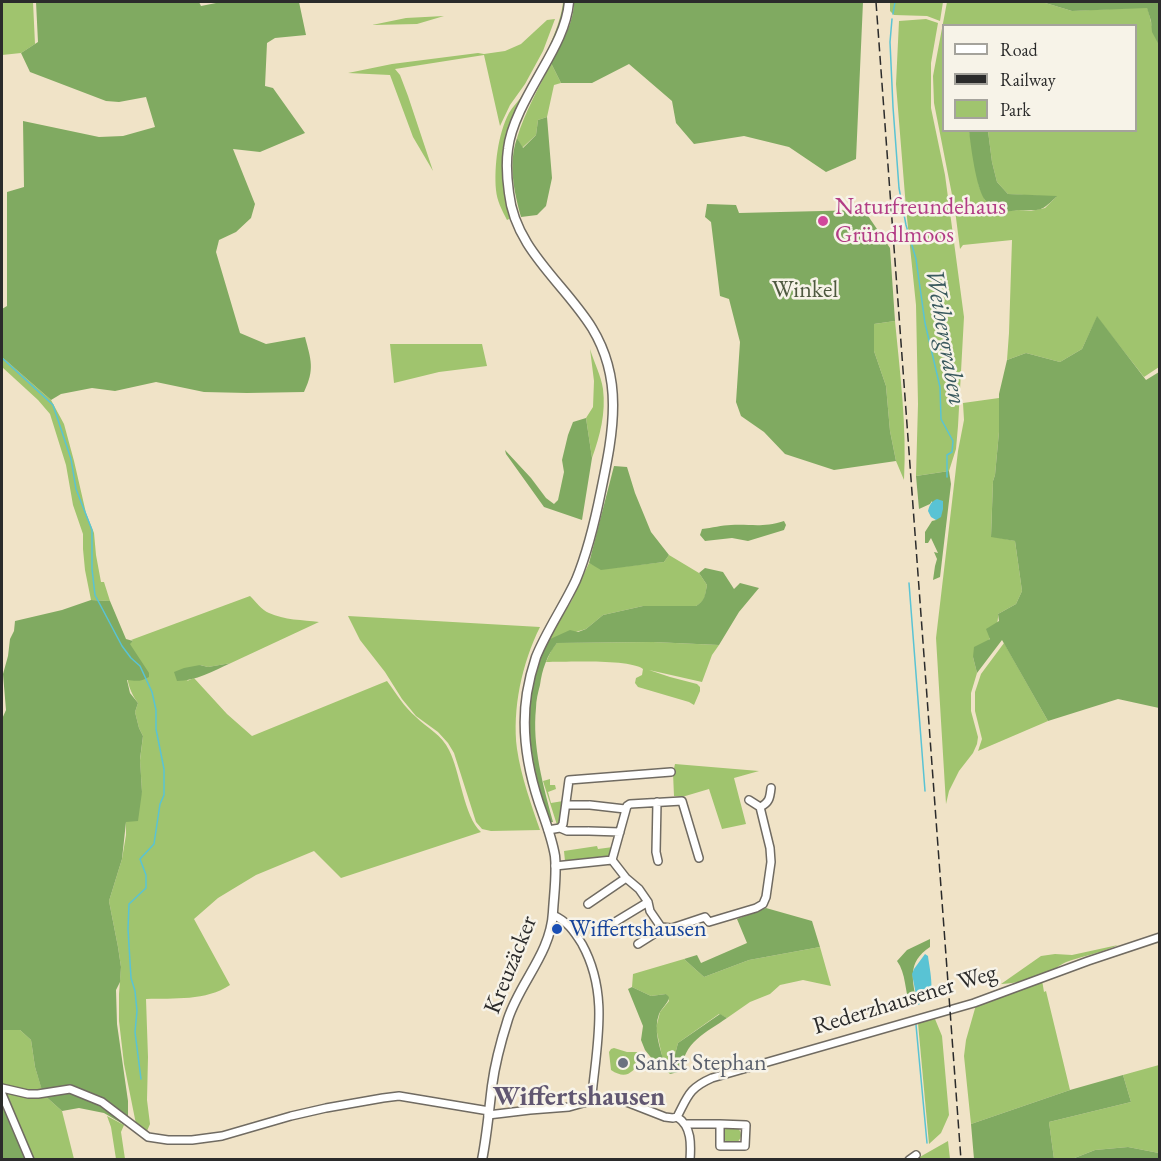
<!DOCTYPE html>
<meta charset="utf-8">
<style>
body{margin:0}
#map{position:relative;width:1161px;height:1161px;overflow:hidden;background:#f0e3c7;font-family:"EB Garamond",serif}
canvas{display:block}
.frame{position:absolute;inset:0;border:3px solid #2b2b2b;pointer-events:none}
.legend{position:absolute;left:942px;top:24px;width:195px;height:108px;box-sizing:border-box;background:#f7f3e8;border:2px solid #a5a39c;margin:0;padding:8px 10px;list-style:none;font-size:18px;color:#2b2b2b}
.legend li{display:flex;align-items:center;gap:12px;height:30px}
.legend b{width:30px;border:2px solid #a5a39c}
</style>
<div id="map">
<canvas width="1161" height="1161"></canvas>
<div class="frame"></div>
<ul class="legend">
<li><b style="height:8px;background:#fff"></b>Road</li>
<li><b style="height:8px;background:#2b2b2b"></b>Railway</li>
<li><b style="height:16px;background:#a0c46e"></b>Park</li>
</ul>
</div>
<script>
const g = document.querySelector('canvas').getContext('2d');
g.lineJoin = 'round';
function paint(path, color) { g.fillStyle = color; g.fill(path, 'evenodd'); }
function stroke(path, color, width, dash) { g.strokeStyle = color; g.lineWidth = width; g.lineCap = dash ? 'butt' : 'round'; g.setLineDash(dash || []); g.stroke(path); }
function label(font, color, halo, rows, align = 'center') {
  g.font = font + ' "EB Garamond",serif'; g.lineWidth = 5; g.setLineDash([]); g.textBaseline = 'middle'; g.strokeStyle = halo; g.fillStyle = color; for (const [text, x, y, turn = 0] of rows) {
    g.save(); g.translate(x, y); g.rotate((+turn || 0) * Math.PI / 180); g.textAlign = isNaN(turn) ? turn : align; if (halo) g.strokeText(text, 0, 0); g.fillText(text, 0, 0); g.restore();
  }
}
const green = new Path2D(`
 M2,2H33L35,44L21,53L2,55Z
 M563,2H566L561,25L555,38L508,132L505,192L511,218L507,220C502,210 497,201 496,190C494,166 498,134 509,113C513,106 519,101 523,94C538,73 561,27 563,2Z
 M890,2H943L940,21L927,16L894,15L890,11Z
 M947,2H1042L1072,11L1147,7C1152,22 1151,31 1160,45L1159,367L1144,377L1097,317L1082,349L1060,362L1026,353L1007,360L1009,333L1012,240L963,245L960,249L955,210L934,103L933,76ZM944,26H1136V130L988,131L992,162L997,182L1008,194L1056,197L1045,208L1031,211L1019,210L1007,211L985,200L979,186L969,130H944Z
 M444,16L417,24L372,25L406,18Z
 M555,19L543,51L525,84L510,105L500,126L484,55L395,69L400,75L408,96L433,171L413,137L390,75L348,73L392,64L478,53L484,54L505,51L521,44L547,20Z
 M926,19L938,23L931,63V108L945,175L964,317L958,426L956,449L949,471L916,476L918,404L916,305L906,208L896,84L899,21Z
 M551,63L561,83L554,85L547,117L538,120L536,135L522,148L517,138C525,111 539,88 551,63Z
 M895,321C900,373 907,427 904,480L896,461L890,431L886,386L874,351V324Z
 M390,344H482L487,366L439,372L394,383Z
 M590,349C594,362 601,376 603,389C606,413 600,436 592,458L586,418L593,407L594,381Z
 M2,357L51,400L64,424L74,461L86,513L94,533L96,555L101,582H104L110,601L91,600L85,570L83,549V534L73,505L66,465L50,414L38,400L2,367Z
 M999,398V432L995,475L993,481L991,536L1015,541L1022,591L1016,604L998,614C999,632 985,645 973,657L977,673L971,693V711L978,737L977,744L973,753L959,771L949,791L946,804L936,638L958,451L964,420L963,403Z
 M669,555L699,573L707,585C705,595 706,601 696,606H643L603,615L586,629L548,640L572,600L589,563L602,569L664,562Z
 M250,596C256,602 262,610 269,613C284,620 303,620 319,622L231,663L208,667L200,665L187,681L194,678L227,714L252,736L387,681C396,693 404,707 416,717C427,728 442,735 449,750C460,771 464,817 481,832L341,878L314,851L256,875L218,898L194,919L230,985C206,1001 174,998 146,999L148,1057L147,1100L150,1124L147,1131V1135L137,1129L124,1064L119,1021V994L121,967L118,947L109,901L122,859L126,835V822L142,792L140,760L143,736L139,728L135,712L138,703C123,682 127,668 129,644L133,641L131,640Z
 M348,616L540,627C522,663 512,709 517,749C521,776 531,804 540,830L491,831L482,829L476,822L454,753L448,743L438,732L416,716L402,699L385,672L360,640Z
 M653,642L719,645L712,655L702,682L649,670L670,677L697,684L700,687V691L694,705L689,702L638,687L635,683L636,678L642,675L643,669C630,659 566,662 546,662L552,649L557,643Z
 M1004,643L1048,721L978,751L982,739L975,711V692L981,674Z
 M675,764L759,771L734,778L746,824L722,829L709,789L682,797L674,796L673,773Z
 M550,779V785H555L556,789L548,792L551,803L563,801V795L566,796L561,823L557,825L543,781Z
 M597,846L598,849L613,847L609,856L603,858L569,862L565,861L564,851Z
 M1118,945C1103,952 1088,955 1072,960C1064,962 1058,967 1051,971C1036,979 1018,983 1001,984L1041,956L1055,954L1072,955Z
 M820,947L831,986L803,980L780,985L770,994L750,1002L727,1018L719,1014L678,1043L670,1074L665,1070L656,1028L660,1012L669,1001L666,994L651,996L632,987L633,974L684,959L704,977L749,960Z
 M1042,980L1044,992L1046,991L1070,1090L971,1124L964,1056L966,1040L976,1005L1016,992Z
 M935,1019L942,1036L949,1115L941,1133L929,1144L918,1023Z
 M2,1030H20L31,1040L35,1067L42,1090L35,1092L5,1087L2,1085Z
 M614,1048L627,1052H637L640,1056L635,1055V1058L640,1060C633,1073 626,1080 611,1070L609,1052L611,1049Z
 M1159,1065V1153L1128,1147L1095,1150L1072,1159H1054L1049,1122L1131,1102L1123,1075Z
 M7,1092L43,1094L62,1111L74,1159H33L5,1093Z
 M107,1116L124,1125L121,1132L125,1159H116L111,1127Z
 M723 1135a9 9 0 1 1 18 0a9 9 0 1 1-18 0Z
 M948,1141L950,1159H919L918,1158Z`);
const forest = new Path2D(`
 M36,2H199L201,6L221,2H299L306,35L275,38L267,43L265,86L273,88L305,133L260,152L233,149L255,204L251,218L236,232L219,240L216,252L240,333L266,344L305,337C311,360 315,369 304,392L247,393L204,392L156,382L115,391L92,388L61,394L51,400L2,357V309L7,306V192L24,187L23,121L99,137L123,136L155,127L146,97L119,102L106,101L30,72L21,53L38,42Z
 M574,2H863L856,159L826,172L789,147L744,136L694,144L676,123L672,101L629,64L592,83H561L551,63C561,44 574,23 574,2Z
 M1042,2H1159V45L1152,32L1151,21L1147,8L1072,11Z
 M547,117L552,178L546,206L537,215L521,217C514,191 508,164 517,138L523,148L536,135L538,120Z
 M969,131H988L992,162L997,182L1008,194L1057,196C1042,211 1041,211 1020,210C1015,210 1010,212 1006,211C999,210 990,205 985,200C976,188 971,147 969,131Z
 M707,204L736,205L739,213L864,210L890,248L895,321L874,324V351L886,386L890,431L896,461L834,470L785,454L764,432L741,416L736,402L740,342L729,299L720,296L711,222L705,217Z
 M1097,316L1146,380L1159,372V708L1118,699L1048,721L1002,640L977,673L973,657L974,647L990,639L986,629L999,621L998,614L1016,604L1022,591L1015,541L991,537L993,481L995,475L999,432V394L1007,360L1026,353L1060,362L1082,349Z
 M586,418L592,458L582,520L544,507L506,454L505,450L531,478L546,498L554,504L558,500L564,472L562,460L568,435L573,422Z
 M614,466L627,467L635,493L651,532L669,555L664,562L601,570L589,563Z
 M949,471L951,484L940,577L933,580L935,566L937,559L934,552L938,553L931,538L928,543H925V532L932,521L936,520L932,501L930,504L919,509L916,476Z
 M784,521L786,525L784,530L748,541L732,538L705,541L700,535L702,529C712,528 722,525 731,525C753,524 761,528 784,521Z
 M705,568L723,572L734,589L740,583L759,588L739,612L719,645L653,642L557,643C547,655 542,670 540,685C538,693 536,700 536,708C532,746 543,785 553,822H549C534,774 521,721 536,671C539,660 544,650 548,640L570,630L578,632L586,629L603,615L643,606H696C705,601 705,595 707,585L699,573Z
 M91,600L110,601L126,639L133,641L130,644L149,673V677C141,682 136,681 127,680L130,693L138,703L135,712L139,728L143,736L140,759L142,792L138,821L126,822L122,859L109,901L118,947L121,967L120,982L116,990L117,1024L128,1101V1127L104,1113L79,1108L62,1111L43,1094L35,1067L31,1040L20,1030H2V719L6,710L3,674L8,656L10,639L14,631L15,621L62,610Z
 M231,663C213,671 196,681 177,681L174,672L184,668L200,665L208,667Z
 M766,908L812,921L820,947L749,960L704,977L684,959L697,955L701,963L747,943L737,919Z
 M930,939V947C906,963 913,980 917,1005L910,1007C905,992 906,973 897,961L907,950Z
 M632,987L651,996L666,994L669,997C668,1004 662,1007 659,1014C653,1030 660,1047 664,1063L659,1064L653,1060L645,1050L641,1040L643,1026L628,989Z
 M720,1014L727,1018C707,1032 682,1043 682,1071L670,1074L678,1043Z
 M1123,1075L1131,1102L1049,1122L1054,1159H974L971,1124L1070,1090Z
 M2,1099L27,1159H2Z
 M1128,1147L1159,1153V1159H1072L1095,1150Z`);
const water = new Path2D(`
 M937,499L943,501V509L941,517L936,520L931,517L928,511C930,504 931,502 937,499Z
 M925,954L928,956C929,965 934,987 930,996C927,1001 922,1003 918,1005L912,974L914,969Z`);
const stream = new Path2D(`
 M893,14L895,2
 M892,19L890,42L893,107L899,188L906,225L916,259L925,323L940,387L941,419L953,441L952,452L947,455V477
 M2,358L53,405L71,459L76,489L92,530V569L95,595L122,646L131,658L140,666L152,692L156,710V729L164,769V795L160,804L154,844L140,859L146,875V888L129,904L128,929L131,978L135,991L137,1011L135,1032L141,1079
 M909,583L925,791
 M916,1025L927,1143`);
const minor = new Path2D(`
 M657,802L656,852L658,861
 M566,805H589
 M590,805L625,809
 M760,807C769,803 770,798 771,788
 M560,828L567,831H588
 M548,830L560,828L563,824L569,780L671,772
 M589,831L620,832
 M612,860L627,806L630,804L682,801L699,858
 M555,866L612,860L626,878L639,889L648,902L650,911L661,927L672,928L705,917L709,922L756,908L763,904L766,897L771,862L770,848L760,807L749,800
 M588,904L626,878
 M553,915C567,921 574,931 582,944C609,993 597,1042 592,1095L594,1100
 M610,927L615,922L648,902
 M638,944L657,932L661,927
 M2,1088L28,1094H38L70,1089L102,1102L148,1137L168,1140H192L222,1136L291,1116L326,1108L383,1098L399,1096L489,1111
 M2,1094L30,1160
 M488,1115L530,1110L569,1107L594,1100H617L624,1101L665,1117L673,1118L677,1117C692,1126 691,1145 690,1160
 M677,1117C688,1096 689,1088 712,1078L974,1003L1088,961L1160,937
 M685,1124H720V1146H745L746,1125L720,1124
 M909,1160L916,1155`);
const tertiary = new Path2D(`
 M482,1160C487,1135 489,1110 492,1086C495,1063 501,1041 508,1019C520,982 551,953 553,912C554,894 557,874 555,856C552,838 545,820 539,803C527,767 521,731 527,693C529,681 532,669 536,657C547,630 564,606 576,580C588,551 595,521 601,491C607,462 613,434 613,405C613,378 606,351 592,328C564,283 515,249 509,193C507,179 506,163 508,149C511,123 529,93 542,70C554,49 567,26 569,2`);
const rail = new Path2D(`
 M876,2L961,1160`);
const markers = [
 [823,221,6,"#d1479c"],
 [557,929,6,"#1a4fb4"],
 [623,1063,6,"#6b7280"]
];
const hotelNames = [
 ["Naturfreundehaus",835,207],
 ["Gründlmoos",835,235]
];
const parkNames = [
 ["Winkel",805,290]
];
const transitNames = [
 ["Wiffertshausen",569,929]
];
const streetNames = [
 ["Kreuzäcker",511,965,-68],
 ["Rederzhausener Weg",905,1000,-17]
];
const worshipNames = [
 ["Sankt Stephan",635,1063]
];
const waterNames = [
 ["Weihergraben",945,337,80]
];
const quarterNames = [
 ["Wiffertshausen",579,1098]
];
paint(green, '#a0c46e');
paint(forest, '#80aa61');
paint(water, '#59c3d4');
stroke(stream, '#59c3d4', 1.5);
stroke(minor, '#706b62', 10);
stroke(tertiary, '#706b62', 11);
stroke(minor, '#fff', 7);
stroke(tertiary, '#fff', 8);
stroke(rail, '#2b2b2b', 1.5, [9, 4.5]);
for (const [x, y, r, color] of markers) { const dot = new Path2D(); dot.arc(x, y, r, 0, 2 * Math.PI); g.fillStyle = color; g.fill(dot); stroke(dot, '#f7f3e8', 2); }
label('24px', '#b23c85', '#f7f3e8', hotelNames, 'left');
label('24px', '#4e593f', '#f7f3e8', parkNames);
label('24px', '#164399', '#f7f3e8', transitNames, 'left');
label('24px', '#2b2b2b', '#f7f3e8', streetNames);
label('24px', '#5b616d', '#f7f3e8', worshipNames, 'left');
label('italic 26px', '#39595e', '#f7f3e8', waterNames);
label('bold 27px', '#615771', '#f7f3e8', quarterNames);
</script>
